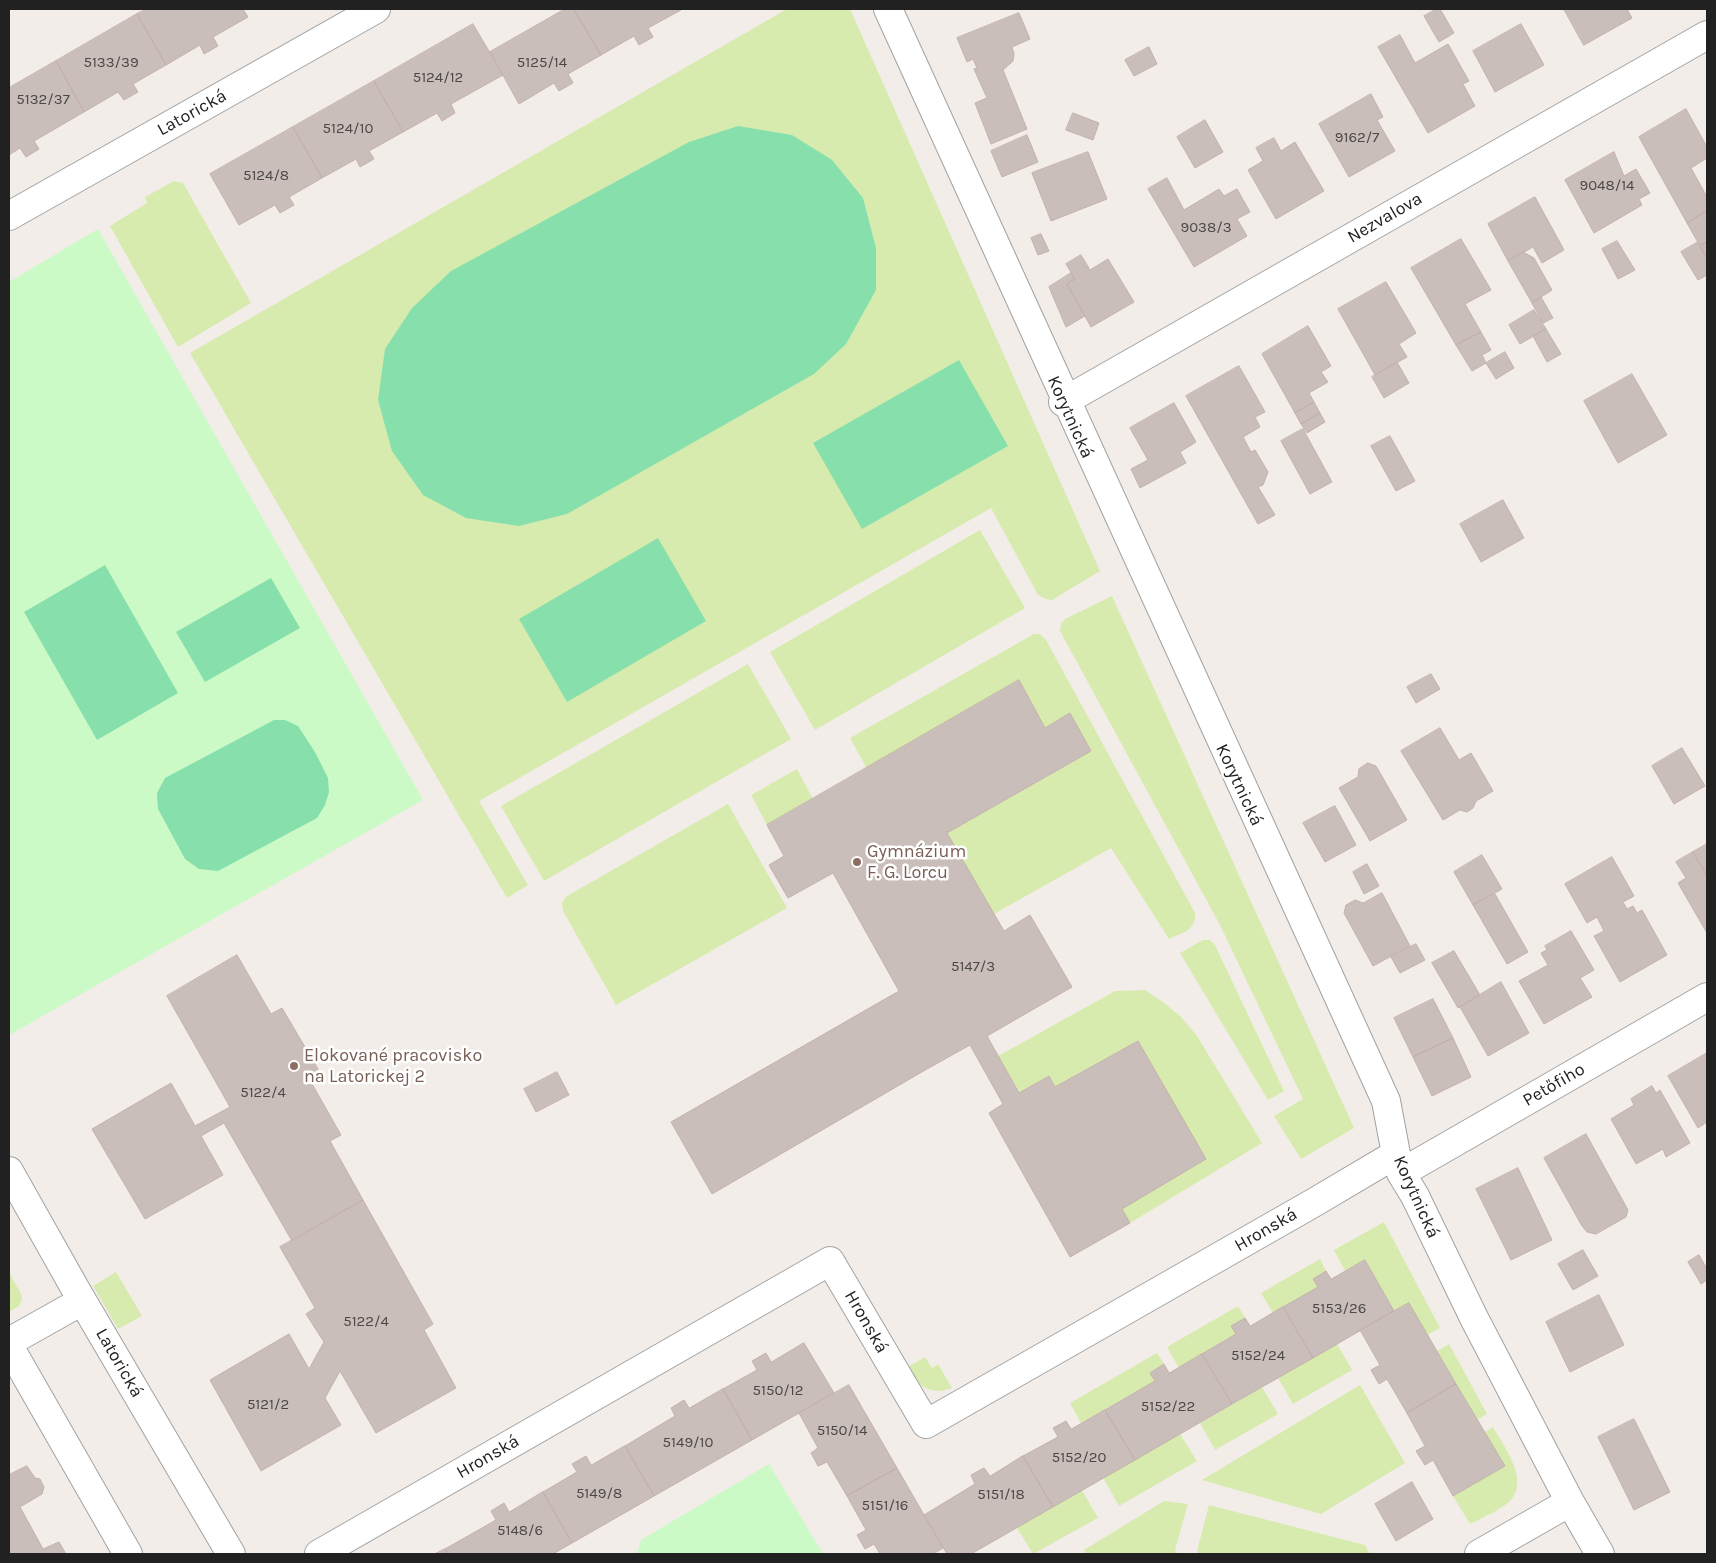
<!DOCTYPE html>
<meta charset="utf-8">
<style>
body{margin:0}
#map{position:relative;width:1716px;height:1563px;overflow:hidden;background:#f2ede8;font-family:Karla,sans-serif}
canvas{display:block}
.frame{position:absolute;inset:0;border:10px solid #212121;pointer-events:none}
</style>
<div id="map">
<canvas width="1716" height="1563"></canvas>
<div class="frame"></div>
</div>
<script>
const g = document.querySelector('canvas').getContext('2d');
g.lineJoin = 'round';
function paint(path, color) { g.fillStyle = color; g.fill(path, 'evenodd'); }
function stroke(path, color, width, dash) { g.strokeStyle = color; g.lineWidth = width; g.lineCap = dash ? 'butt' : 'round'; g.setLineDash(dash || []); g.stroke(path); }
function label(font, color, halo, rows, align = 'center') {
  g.font = font + ' Karla,sans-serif'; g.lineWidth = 5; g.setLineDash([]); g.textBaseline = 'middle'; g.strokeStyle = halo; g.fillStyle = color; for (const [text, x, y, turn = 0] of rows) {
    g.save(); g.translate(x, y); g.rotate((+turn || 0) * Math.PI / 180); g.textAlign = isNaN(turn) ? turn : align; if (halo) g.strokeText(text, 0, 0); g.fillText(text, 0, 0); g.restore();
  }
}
const grass = new Path2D(`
 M787,9H850L1100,571L1052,600L1046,599L1038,595L991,508L479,801L528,885L507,898L190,353Z
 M174,181L183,183L251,303L178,347L110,226L147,203L145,197Z
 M980,530L1025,608L815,730L770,652Z
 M1112,596L1354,1128L1301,1159L1274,1116L1303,1099L1220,925L1060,631L1061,624L1065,619Z
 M1034,634H1040L1046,640L1195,913C1197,930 1182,933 1169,939L1111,848L994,914L947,833L1091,751L1070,713L1045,728L1019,680L867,769L850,738Z
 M748,664L791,739L544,881L501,806Z
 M797,769L813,799L767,825L751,795Z
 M728,804L787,908L616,1005L563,911L562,903L567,896Z
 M1203,940H1210L1215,945L1284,1091L1268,1100L1180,953Z
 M1145,990L1163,1002L1180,1016L1197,1036L1262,1143L1130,1223L1122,1209L1205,1159L1138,1041L1055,1087L1048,1076L1019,1093L998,1056L1115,991Z
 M1384,1222L1440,1328L1427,1335L1409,1303L1394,1311L1365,1260L1345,1271L1334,1250Z
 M1320,1259L1326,1271L1313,1279L1318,1287L1273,1313L1261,1293Z
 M9,1272L21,1294L22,1300L19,1306L9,1312Z
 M116,1272L142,1316L118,1329L93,1286Z
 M1238,1306L1245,1318L1231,1326L1236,1334L1179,1368L1167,1347Z
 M1337,1344L1352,1370L1293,1404L1278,1378Z
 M1449,1344L1487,1414L1477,1420L1437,1351Z
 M1157,1353L1164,1364L1150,1373L1155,1381L1081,1423L1070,1403Z
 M925,1357L932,1368L938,1364L952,1388C948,1389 943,1391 939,1391C925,1391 912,1380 906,1368Z
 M1360,1385L1405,1463L1321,1514L1202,1480Z
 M1262,1387L1278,1414L1215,1450L1200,1423Z
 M1493,1427C1504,1447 1530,1480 1510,1501C1501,1510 1481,1518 1470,1524L1453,1496L1505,1466L1485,1432Z
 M1180,1434L1197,1461L1119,1506L1103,1478Z
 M1082,1490L1098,1518L1033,1554L1017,1528Z
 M1164,1501L1188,1504L1175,1550L1178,1554H1086L1084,1550Z
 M1209,1505L1365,1545L1370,1554H1199L1197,1551Z`);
const park = new Path2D(`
 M98,229L423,800L9,1035V282Z
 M769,1464L823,1554H637L641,1540Z`);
const pitch = new Path2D(`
 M738,126L792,135L832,160L863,198L876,248V290L846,344L814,374L567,514L519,526L466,518L423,495L392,451L378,400L385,349L412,308L451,271L689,142Z
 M959,360L1008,446L862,529L813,443Z
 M658,538L706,621L567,702L519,619Z
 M105,565L178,693L97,740L24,612Z
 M271,578L300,628L205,682L176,632Z
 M274,720H285L298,726L315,752L328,778L329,792L325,805L317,818L218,871L199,869L185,859L158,809L157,793L165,778Z`);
const building = new Path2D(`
 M147,9H243L248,17L213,37L218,46L204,54L200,45L166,65L137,14Z
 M565,9H574L601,55L568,74L573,83L559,91L554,83L519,104L490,52Z
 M574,9H681V10L648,28L653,37L639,45L634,36L601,55Z
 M1437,9H1440L1454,33L1439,42L1424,16Z
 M1564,9H1627L1632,18L1584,45Z
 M1019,13L1030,39L1012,47L1014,54L1013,61L1003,70L1027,129L991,144L975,103L987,98L974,69L977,68L973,59L967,62L957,38Z
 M137,14L166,65L133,84L138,92L124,100L118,92L84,112L56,61Z
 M473,24L503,75L451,104L455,113L442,121L437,113L403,132L374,81Z
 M1521,24L1544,65L1495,92L1473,51Z
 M1400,35L1415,63L1448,44L1469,81L1463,84L1475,106L1428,133L1378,47Z
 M1149,47L1157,64L1134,76L1125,60Z
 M56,61L84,112L34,141L39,149L26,157L20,148L9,155V88Z
 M374,81L403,132L369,151L374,159L360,167L356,159L322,178L293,127Z
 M1371,94L1383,117L1377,120L1395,151L1349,177L1319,124Z
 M1686,109L1707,147V158L1691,168L1707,197V211L1687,223L1639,137Z
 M1073,113L1099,123L1093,140L1066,130Z
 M1205,120L1223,152L1195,168L1177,137Z
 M293,127L322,178L289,197L294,205L280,213L275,205L239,225L210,174Z
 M1027,135L1038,162L1002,177L991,151Z
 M1274,138L1281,151L1295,142L1324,191L1276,219L1248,170L1263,161L1256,148Z
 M1088,152L1107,199L1051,221L1032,173Z
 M1614,152L1624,176L1636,169L1650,193L1639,199L1642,205L1594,233L1565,180Z
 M1167,178L1184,210L1219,189L1224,196L1237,189L1250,212L1237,219L1247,236L1194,267L1148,189Z
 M1535,197L1564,250L1542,263L1533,247L1508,261L1488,224Z
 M1707,211V242L1700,246L1687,223Z
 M1041,234L1049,251L1038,255L1031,238Z
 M1461,239L1491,290L1465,304L1481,332L1456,345L1411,268Z
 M1617,241L1635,270L1618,279L1602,249Z
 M1698,242L1707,259V275L1698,280L1681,252Z
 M1707,242V259L1700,246Z
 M1523,252L1534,258L1552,290L1532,303L1508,261Z
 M1081,255L1090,270L1108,259L1134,302L1091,327L1067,284L1075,279L1066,264Z
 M1071,273L1075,279L1067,284L1085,316L1066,327L1049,287Z
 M1386,282L1416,333L1399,344L1407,357L1375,375L1338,309Z
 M1541,297L1553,318L1543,323L1532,303Z
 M1534,310L1546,329L1520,344L1509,325Z
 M1308,326L1331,366L1321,372L1328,382L1309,393L1314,402L1295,413L1262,354Z
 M1546,329L1561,354L1547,362L1533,336Z
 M1481,332L1491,350L1482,355L1486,363L1472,371L1456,345Z
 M1505,352L1514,368L1496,379L1486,363Z
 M1397,362L1409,383L1384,398L1372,377Z
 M1239,366L1265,412L1255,417L1260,427L1243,437L1251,452L1255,450L1268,472L1263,485L1258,487L1275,515L1258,524L1186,396Z
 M1632,374L1667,435L1618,463L1584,401Z
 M1314,402L1320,413L1301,424L1295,413Z
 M1174,403L1196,442L1180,452L1186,463L1140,488L1131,469L1148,460L1130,428Z
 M1320,413L1325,422L1307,433L1301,424Z
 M1303,429L1332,482L1310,494L1281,441Z
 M1390,436L1415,481L1396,491L1371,446Z
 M1503,500L1524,538L1481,562L1460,524Z
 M1431,674L1440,689L1416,703L1407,687Z
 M1019,680L1045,728L1070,713L1091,751L947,833L1004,931L1030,915L1072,987L987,1036L1019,1093L1049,1076L1055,1087L1138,1041L1206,1159L1122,1209L1130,1223L1070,1257L989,1113L1003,1104L970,1045L927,1069L712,1194L671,1122L899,991L833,873L788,898L769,865L784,856L767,825Z
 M1440,728L1459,760L1471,753L1493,791L1476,801L1473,808L1467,812L1460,810L1443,820L1401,751Z
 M1682,748L1705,786L1674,804L1652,766Z
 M1368,763L1376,766L1407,820L1370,841L1339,788L1358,777L1359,769Z
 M1335,806L1356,845L1325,862L1303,823Z
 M1707,844V876L1693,852Z
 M1693,852L1707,876V933L1678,883L1686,878L1676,862Z
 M1482,855L1502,889L1473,905L1454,872Z
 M1612,857L1634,896L1623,902L1627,909L1633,906L1637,913L1642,910L1667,955L1620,982L1594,936L1604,931L1597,917L1587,923L1565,884Z
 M1367,864L1379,886L1364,894L1353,872Z
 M1382,893L1410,946L1373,966L1344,913L1346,905L1355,900L1363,903Z
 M1495,894L1528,952L1507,964L1473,905Z
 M1571,931L1594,970L1580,978L1592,997L1544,1024L1519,981L1548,965L1541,953L1547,950L1545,946Z
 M1416,944L1425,960L1400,973L1391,957Z
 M1454,951L1480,995L1458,1008L1432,963Z
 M237,955L271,1014L282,1008L318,1069L307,1075L341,1135L330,1141L363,1200L292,1241L224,1123L201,1136L223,1175L145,1219L92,1129L171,1083L195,1126L230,1107L167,996Z
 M1501,982L1529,1033L1488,1056L1460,1007Z
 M1433,999L1453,1038L1413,1057L1394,1018Z
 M1453,1038L1471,1077L1432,1096L1413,1057Z
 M1707,1053V1122L1698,1128L1668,1076Z
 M557,1072L569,1095L536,1112L524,1089Z
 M1652,1086L1656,1093L1660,1090L1690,1143L1666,1157L1663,1149L1636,1164L1611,1119L1634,1105L1631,1099Z
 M1586,1134L1628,1210L1626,1217L1596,1234L1587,1232L1582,1226L1544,1158Z
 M1518,1168L1552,1240L1511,1260L1476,1189Z
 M363,1200L433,1324L424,1330L456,1388L376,1433L340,1371L325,1398L341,1425L261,1471L210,1380L289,1334L309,1369L324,1342L306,1314L315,1308L280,1247Z
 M1583,1250L1598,1276L1573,1290L1558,1264Z
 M1699,1255L1707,1269V1280L1701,1284L1688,1262Z
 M1365,1260L1394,1311L1313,1358L1283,1307L1318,1287L1313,1279L1326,1271L1331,1279Z
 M1599,1295L1624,1345L1570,1372L1546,1322Z
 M1409,1303L1456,1384L1407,1413L1387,1379L1379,1384L1371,1370L1380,1365L1360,1330Z
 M1283,1307L1313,1358L1232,1404L1202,1354L1236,1334L1231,1326L1245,1318L1250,1326Z
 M804,1343L834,1393L752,1440L723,1389L757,1370L752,1361L766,1353L771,1362Z
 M1202,1354L1232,1404L1135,1460L1105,1410L1155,1381L1150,1373L1164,1364L1169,1373Z
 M1456,1384L1505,1466L1453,1496L1433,1460L1425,1465L1416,1451L1425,1446L1407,1413Z
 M849,1385L897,1468L847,1496L827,1462L818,1466L811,1453L818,1448L799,1413Z
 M723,1389L752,1440L654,1496L625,1446L675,1416L671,1408L684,1400L689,1408Z
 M1105,1410L1135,1460L1053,1507L1023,1456L1058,1437L1053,1428L1066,1421L1071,1429Z
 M1634,1419L1670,1492L1634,1510L1598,1437Z
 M625,1446L654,1496L572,1543L543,1492L577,1472L572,1464L586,1456L591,1465Z
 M1023,1456L1053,1507L971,1554H947L924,1515L975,1484L971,1475L984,1468L990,1476Z
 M27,1466L35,1478L40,1479L44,1487L42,1494L20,1507L43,1549L59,1542L66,1554H9V1475Z
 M897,1468L943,1548L933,1554H880L874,1544L865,1549L857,1535L866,1530L847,1496Z
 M1412,1482L1433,1519L1396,1541L1375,1504Z
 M543,1492L572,1543L553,1554H448L445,1549L496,1520L491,1511L504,1503L509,1512Z
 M445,1549L448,1554H435Z`);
const minor = new Path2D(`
 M888,9C1051,374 1217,738 1386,1101L1396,1154L1401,1173L1415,1196L1474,1318L1570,1502L1600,1554
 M9,216L376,9
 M1063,402L1707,35
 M9,1171L76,1290L231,1554
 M1401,1173L1707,997
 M9,1342L82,1301
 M9,1346L128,1554
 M319,1554L830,1261L926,1424L1315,1202L1396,1154
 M1479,1554L1570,1502`);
const markers = [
 [857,862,5,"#8d6e63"],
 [294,1066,5,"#8d6e63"]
];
const numberNames = [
 ["5133/39",111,63],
 ["5125/14",542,63],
 ["5124/12",438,78],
 ["5132/37",43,100],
 ["5124/10",348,129],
 ["9162/7",1357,138],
 ["5124/8",266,176],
 ["9048/14",1607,186],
 ["9038/3",1206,228],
 ["5147/3",973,967],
 ["5122/4",263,1093],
 ["5153/26",1339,1309],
 ["5122/4",366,1322],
 ["5152/24",1258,1356],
 ["5150/12",778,1391],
 ["5121/2",268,1405],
 ["5152/22",1168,1407],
 ["5150/14",842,1431],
 ["5149/10",688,1443],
 ["5152/20",1079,1458],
 ["5149/8",599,1494],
 ["5151/18",1001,1495],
 ["5151/16",885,1506],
 ["5148/6",520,1531]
];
const streetNames = [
 ["Latorická",192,113,-29],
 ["Nezvalova",1385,218,-30],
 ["Korytnická",1070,417,66],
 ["Korytnická",1239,785,65],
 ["Petőfiho",1554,1085,-30],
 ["Korytnická",1416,1197,66],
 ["Hronská",1266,1230,-30],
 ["Hronská",866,1322,60],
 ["Latorická",119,1363,60],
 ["Hronská",488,1457,-30]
];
const educationNames = [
 ["Gymnázium",867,852],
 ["F. G. Lorcu",867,873],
 ["Elokované pracovisko",304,1056],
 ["na Latorickej 2",304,1077]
];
paint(grass, '#d8ebaf');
paint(park, '#ccfac7');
paint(pitch, '#87e0ac');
paint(building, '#cabebb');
stroke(building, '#c4b0aa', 1);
stroke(minor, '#a2a2a2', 30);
stroke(minor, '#fff', 28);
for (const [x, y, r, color] of markers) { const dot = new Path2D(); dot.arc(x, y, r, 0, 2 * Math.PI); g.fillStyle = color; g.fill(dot); stroke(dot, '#fff', 2); }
label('15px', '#4b4848', null, numberNames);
label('18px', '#212121', '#fff', streetNames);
label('18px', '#785e54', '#fff', educationNames, 'left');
</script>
